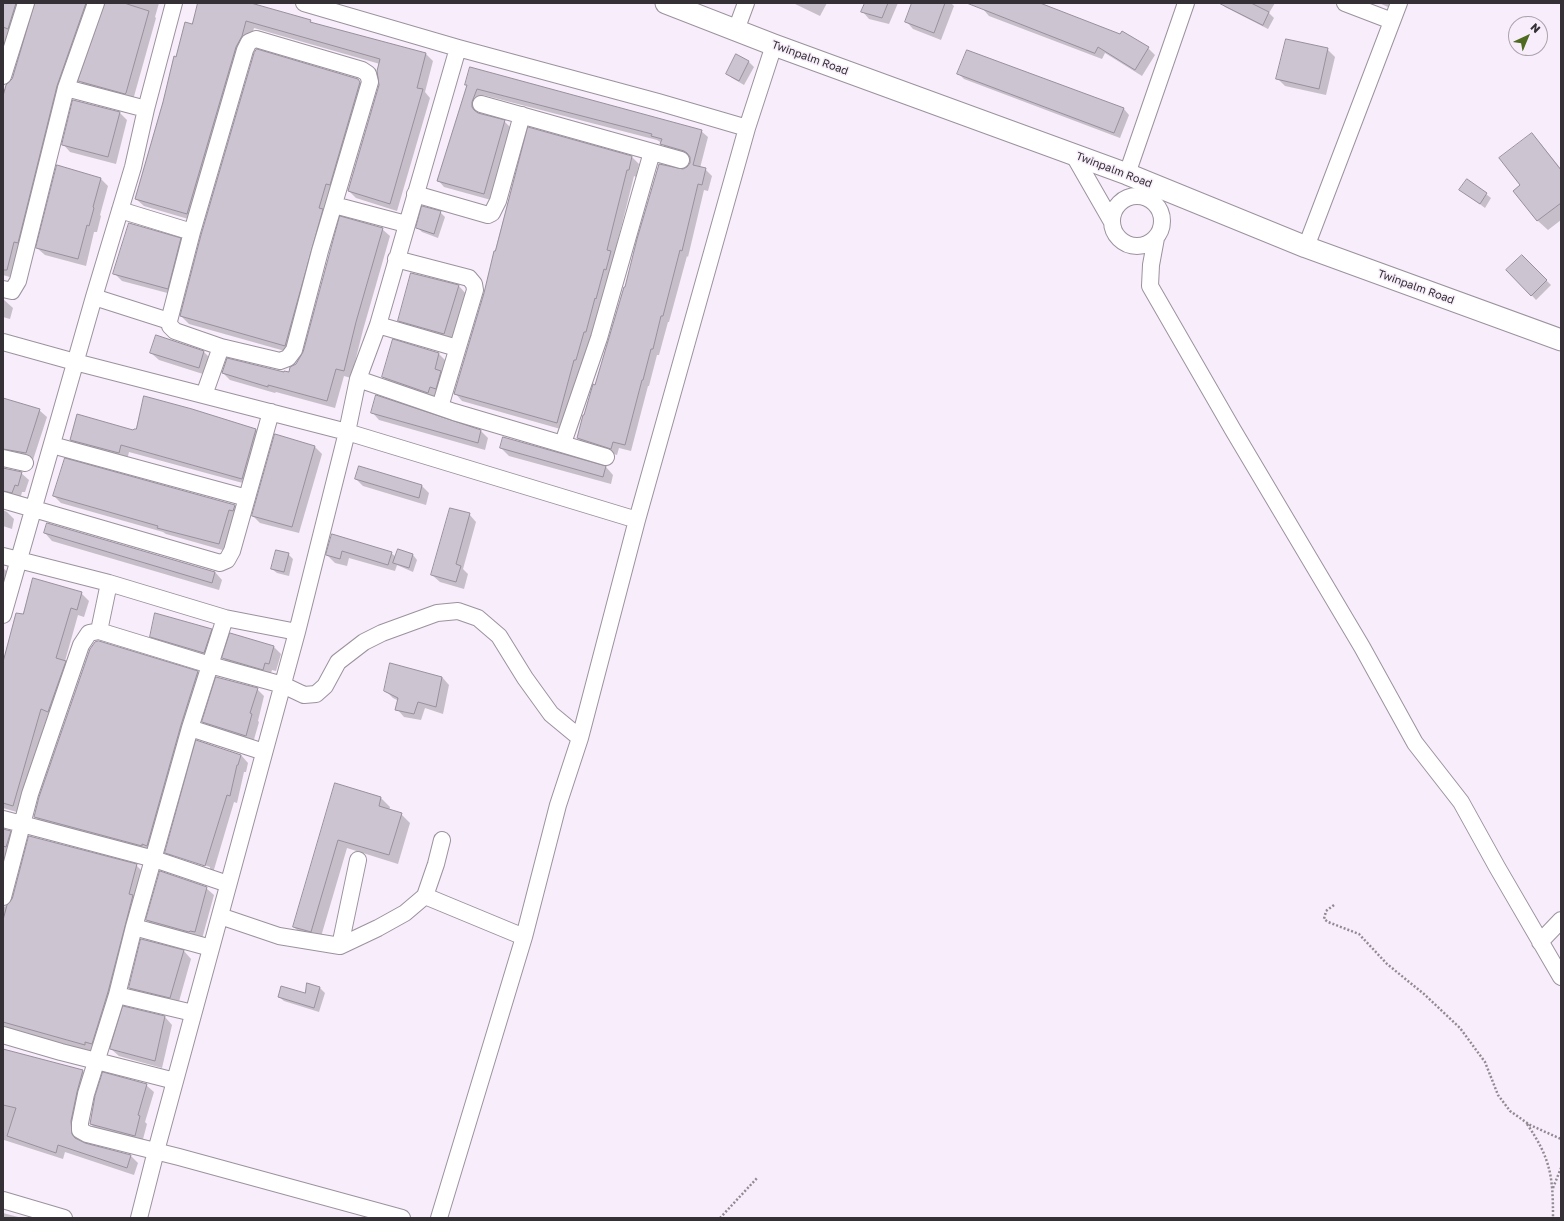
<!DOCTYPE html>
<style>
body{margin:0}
#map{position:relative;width:1564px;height:1221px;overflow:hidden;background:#f8eefb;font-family:"Golos Text",sans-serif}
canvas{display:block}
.frame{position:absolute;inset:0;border:4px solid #343035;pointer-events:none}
.north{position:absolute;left:1508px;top:16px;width:40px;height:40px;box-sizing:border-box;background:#f8eefb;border:1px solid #aaa2ac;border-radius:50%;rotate:44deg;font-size:11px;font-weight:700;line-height:16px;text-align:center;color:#343035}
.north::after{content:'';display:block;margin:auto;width:14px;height:18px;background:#4e6b20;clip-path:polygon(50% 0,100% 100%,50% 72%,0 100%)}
</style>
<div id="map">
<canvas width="1564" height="1221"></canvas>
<div class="frame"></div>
<div class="north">N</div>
</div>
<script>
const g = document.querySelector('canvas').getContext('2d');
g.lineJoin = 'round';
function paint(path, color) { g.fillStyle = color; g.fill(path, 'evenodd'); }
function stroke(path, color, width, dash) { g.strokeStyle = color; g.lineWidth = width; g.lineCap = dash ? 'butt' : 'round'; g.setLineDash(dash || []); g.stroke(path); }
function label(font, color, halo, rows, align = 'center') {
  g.font = font + ' "Golos Text",sans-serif'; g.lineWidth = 3; g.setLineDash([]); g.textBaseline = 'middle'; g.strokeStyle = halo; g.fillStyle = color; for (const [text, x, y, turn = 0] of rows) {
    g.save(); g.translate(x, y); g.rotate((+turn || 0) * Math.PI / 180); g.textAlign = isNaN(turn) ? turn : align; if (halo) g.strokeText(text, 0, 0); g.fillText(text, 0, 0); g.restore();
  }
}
const shadow = new Path2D(`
 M3,3H27L3,69Z
 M36,3H89L13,278L3,275V89H6L13,79Z
 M106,3H159L155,17L156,18L133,100L87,88L80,81Z
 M199,3H247L310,21L313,23L426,54L433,61L425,92L430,98L397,211L356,198L349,191L380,85V64L254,28L195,221L144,206L136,199L177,58L193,25Z
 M793,3H827L820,16Z
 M866,3H898L889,24L869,19L863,12Z
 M913,3H951L954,6L941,40L913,29L906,21Z
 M985,3H1036L1148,48L1155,55L1142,76L1105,53L1102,59L989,16L983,9Z
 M1221,3H1275L1269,13L1274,18L1268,29L1225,7Z
 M1379,3H1390L1388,7Z
 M1327,49L1335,57L1326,95L1285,86L1277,78Z
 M736,55L749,62L754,67L744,85L732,78L727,73Z
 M1008,67L1124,109L1129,115L1120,138L964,79L958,73Z
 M359,81L367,88L292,353L189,324L181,316Z
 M468,85L701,131L708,137L700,168L705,169L712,176L708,191L704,190L688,257L687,256L669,322H668L659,355H657L649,386H648L631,451L619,448L617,455L584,445L578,438L626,288L691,163V157L668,150L662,143L657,140L483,95L478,109V114L504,121L511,128L491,200L444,187L438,180Z
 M120,113L127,120L116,164L70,152L63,144Z
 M1532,134L1541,144L1561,169V220L1548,230L1538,221L1515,191L1521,186Z
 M632,157L639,164L636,177L634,176L614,256L617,259L564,430L462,401L455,393Z
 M57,166L101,179L108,186L100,215L101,216L97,232H94L86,266L45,255L37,248Z
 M1461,190L1486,194L1491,198L1485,208Z
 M440,212L445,217L438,238L422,232L417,227Z
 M382,229L390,236L363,330L351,378L344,376L335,408L276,392L275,393L230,380L223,373H289L296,364Z
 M180,239L187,247L175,295L122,281L114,273Z
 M1522,256L1551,285L1536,300L1508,270Z
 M459,286L466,294L452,341L406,328L399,321Z
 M3,299L13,308L10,319L3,317Z
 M204,352L211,359L206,375L159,360L151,353Z
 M439,354L446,361L435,400L391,384L383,377Z
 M145,397L256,430L263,437L250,485L129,452L127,460L78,447L71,440L137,430Z
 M377,397L481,431L488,438L485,450L379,420L372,412Z
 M3,399L39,410L47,417L33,460L8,456L3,460Z
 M504,438L606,467L613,475L611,484L509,456L501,448Z
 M314,446L322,454L299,533L260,523L253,516Z
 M359,467L422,486L429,493L426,505L363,486L356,479Z
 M3,468L21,473L29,480L25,492H22L20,500L3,502Z
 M54,496L235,506L242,513L226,551L166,534L163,532L61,503Z
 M3,510L7,512L14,519L12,529L3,526Z
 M469,514L476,522L463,569L468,574L464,589L440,582L432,575Z
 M45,533L215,572L222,580L219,590L52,541Z
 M333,536L391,553L396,557L413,555L417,560L413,572L397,565L395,571L349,558L347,566L335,563L327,555Z
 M288,554L293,559L289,576L277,573L272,569Z
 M3,568L12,576L3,596Z
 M81,593L89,601L84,617L78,615L65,661L72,669L56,718L48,716L20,813L3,808V662L23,616Z
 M211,630L218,637L211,660L158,644L151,636Z
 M274,647L281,654L276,671L272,670L270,676L231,666L223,658Z
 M198,672L205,680L154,852L42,824L35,817Z
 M442,677L449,685L443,714L425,708L421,720L404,717L397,709L399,701L393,698L386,691Z
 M257,689L264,696L258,721L259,722L253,743L210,729L203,722Z
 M241,755L248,763L246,772H244L237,803L234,802L213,873L173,860L166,852ZM173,854L210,867V869L173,857Z
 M335,784L381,798L390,807L389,811L401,814L410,823L398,864L347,848L320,940L303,936L294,927Z
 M3,829L10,832L17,839L3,894Z
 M136,865L144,873L140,903L92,1052L3,1027V907Z
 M206,888L214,895L202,939L154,927L147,920Z
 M184,951L191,959L178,1005L137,995L130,988Z
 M308,984L320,988L325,993L319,1012L284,1001L279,997L305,994Z
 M124,1007L165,1017L172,1025L162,1068L119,1056L111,1049Z
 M3,1049L83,1071L90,1079L78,1129L79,1141L84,1144L131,1156L138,1163L134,1175L65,1152L63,1159L4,1140L3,1142Z
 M146,1085L154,1092L145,1122L147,1124L142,1143L98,1132L91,1124L96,1097Z
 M3,1213L22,1218H3Z`);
const building = new Path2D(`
 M3,3H16L8,29L3,27Z
 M35,3H86L57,86L18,243L14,242L7,270H3V96L6,85L12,79Z
 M105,3H124L149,11L126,93L125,94L78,81Z
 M198,3H251L311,20L310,22L426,53L417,88L423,89L390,204L348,191L379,85L377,71L380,59L246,21L242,36L236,47L187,214L135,199L163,102L174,56L176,57L185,22L192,24Z
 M865,3H888L882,18L861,12Z
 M912,3H945L934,33L905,22Z
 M967,3H1040L1120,34L1122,31L1149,47L1135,70L1098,47L1095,53Z
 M1219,3H1251L1269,12L1263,25Z
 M1286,39L1328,48L1319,89L1276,79Z
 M257,49L358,79L360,82L330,185L326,184L319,208L323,209L285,346L180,316L201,235L254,53Z
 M967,50L1124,108L1114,133L957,74Z
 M736,54L749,61L739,81L726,74Z
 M470,67L702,130L693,165L706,168L702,185L698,184L682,251L680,250L663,316H661L653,349H651L643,380H642L625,445L613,442L611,449L577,438L583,415H584L593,384L595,385L624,287H625L637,239L659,164L683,169L687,167L690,163V157L687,153L684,151L660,144L662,139L651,136L652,134L477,89L472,102V107L474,110L478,113L505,120L484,194L437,181L467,85H465Z
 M73,100L120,112L108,157L62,145Z
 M528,127L632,156L629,170H627L607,250L611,251L606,270L604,269L596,299L595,298L586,332H584L576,360H574L557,423L454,394L484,293L494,251H495Z
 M1532,133L1561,170V203L1537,221L1513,191L1520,185L1499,158Z
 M57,165L101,178L93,207L94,208L89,226L87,225L78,259L36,248Z
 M1467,179L1487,193L1480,204L1459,190Z
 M422,206L441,211L434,234L416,228Z
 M340,216L383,228L356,322L344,371L336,369L327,401L268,385V387L222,373L227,358L284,372V371L289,372L290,367L296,364L303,352Z
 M129,223L181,238L168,289L113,274Z
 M1522,255L1547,280L1531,296L1506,270Z
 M411,273L459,285L444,334L398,321Z
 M156,335L204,351L199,368L150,353Z
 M393,339L439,353L435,369L441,371L436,389L430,387L428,393L382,377Z
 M376,395L481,430L478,443L371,413Z
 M144,396L192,409L256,429L242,479L121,445L119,453L70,440L77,414L133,430L134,429H136Z
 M3,398L40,409L26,453L3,449Z
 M275,434L315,446L292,527L252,516Z
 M503,437L606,466L603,477L500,448Z
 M65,458L235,505L233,511L229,510L219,544L157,528L158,526L53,496Z
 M359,466L422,485L419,498L355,479Z
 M3,468L22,472L18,486L15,485L12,493L3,491Z
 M450,508L470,513L456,564L461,566L456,582L431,575Z
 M47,523L215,572L212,583L44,533Z
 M332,534L392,552L388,565L342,551L340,559L326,555Z
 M398,549L413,554L409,568L393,563Z
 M276,550L289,553L284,572L271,569Z
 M33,578L82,592L77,610L71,608L56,658L66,661L48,712L41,709L13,806L3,803V662L16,613L23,614Z
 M155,613L212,629L204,653L150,637Z
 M230,633L274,646L269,664L265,663L263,670L222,658Z
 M99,641L198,671L181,725L147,846L142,844V846L34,817L39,797L90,649L95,642Z
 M390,663L442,677L436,707L418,702L414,714L395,710L398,698L384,691Z
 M216,677L258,688L250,713L252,714L246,736L202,722Z
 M196,740L241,755L238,765H237L230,796L227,795L205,866L165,853Z
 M335,783L381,797L379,806L402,813L389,855L338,840L311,932L304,930L293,927Z
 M3,829L11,831L6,847L3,846Z
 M29,836L137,864L129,894L133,895L108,992L92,1044L85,1042V1045L3,1022V920L7,905L12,899Z
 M160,871L207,887L195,932L190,931L189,932L146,920Z
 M141,939L184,950L170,998L129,988Z
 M307,983L320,987L314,1008L278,997L281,986L305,993Z
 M123,1006L165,1016L155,1061L110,1049Z
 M3,1049L83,1070L77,1092L71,1121L72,1134L75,1138L85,1143L131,1155L127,1168L58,1145L56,1153L7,1136L16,1108L3,1105Z
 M103,1072L147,1084L138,1115L140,1116L135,1136L90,1124L95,1096Z`);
const path = new Path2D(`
 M1334,905L1326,911L1324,919L1328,922L1359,934L1387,964L1424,994L1460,1028L1485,1062L1498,1095L1510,1111L1530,1125L1561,1139
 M1527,1124C1551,1159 1553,1177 1553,1218
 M1553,1188L1561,1168
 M720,1218L758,1177`);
const minor = new Path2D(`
 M304,3L458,48L658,102L747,128
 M1345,3L1392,21
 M736,30L746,3
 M256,39L362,70L368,74L370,82L320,251L294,350L288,358L280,361L221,347L175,331L170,326L169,321L192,232L245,50L249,42Z
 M3,76L26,3
 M66,88L146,109
 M481,104L681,160
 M1073,154L1112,222
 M1127,174L1186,3
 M415,194L488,215L492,213L498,201L522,115
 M1112 221a25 25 0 1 1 50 0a25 25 0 1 1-50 0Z
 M334,205L406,224
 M120,210L192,232
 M1156,238L1151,265L1150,286L1233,430L1362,647L1415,743L1461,802L1497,867L1561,977
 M1306,247L1399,3
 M396,259L469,278L474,284L475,290L440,407
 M3,289L12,291L18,281L66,88L96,3
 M94,297L169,321
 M378,325L457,348
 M3,342L75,362L347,432L637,520
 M358,379L454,412L606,457
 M204,395L221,347
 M563,443L599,338L652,152
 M52,445L247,498
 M3,458L25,463
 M3,500L220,563L227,560L232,551L271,412
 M3,556L109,583L225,618L297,632
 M3,615L94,297L133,167L146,109L174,3
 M225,618L190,728L134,927L117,995L86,1094L80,1123V1130L87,1134L179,1157L402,1218
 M99,631L109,583
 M190,728L264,752
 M3,819L154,859L228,884
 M425,896L524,937
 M3,897L30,794L81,645L89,633L99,631L210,665L283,685L304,695L316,694L325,686L338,662L364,642L382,633L437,613L458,611L478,618L499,636L525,678L551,714L580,738
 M220,916L279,936L340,946L378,928L405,913L425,896L436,864L442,840
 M134,927L211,948
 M1540,942L1561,920
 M340,946L358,860
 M117,995L193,1013
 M3,1035L61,1052L175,1081
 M3,1200L64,1218
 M139,1218L156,1151L297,632L347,432L358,379L378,325L458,48
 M439,1218L524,937L558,805L580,738L637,520L747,128L774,45`);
const major = new Path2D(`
 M666,3L774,45L1127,174L1306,247L1561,340`);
const streetNames = [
 ["Twinpalm Road",810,58,20],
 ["Twinpalm Road",1114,170,21],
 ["Twinpalm Road",1416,287,20]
];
paint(shadow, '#0003');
paint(building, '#ccc4d1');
stroke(building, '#98909c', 1);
stroke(minor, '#9b929e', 18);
stroke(major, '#9b929e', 23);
stroke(path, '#918a93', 2.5, [2, 2]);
stroke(minor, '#fff', 16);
stroke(major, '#fff', 21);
label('11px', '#343035', '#f8eefb', streetNames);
</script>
